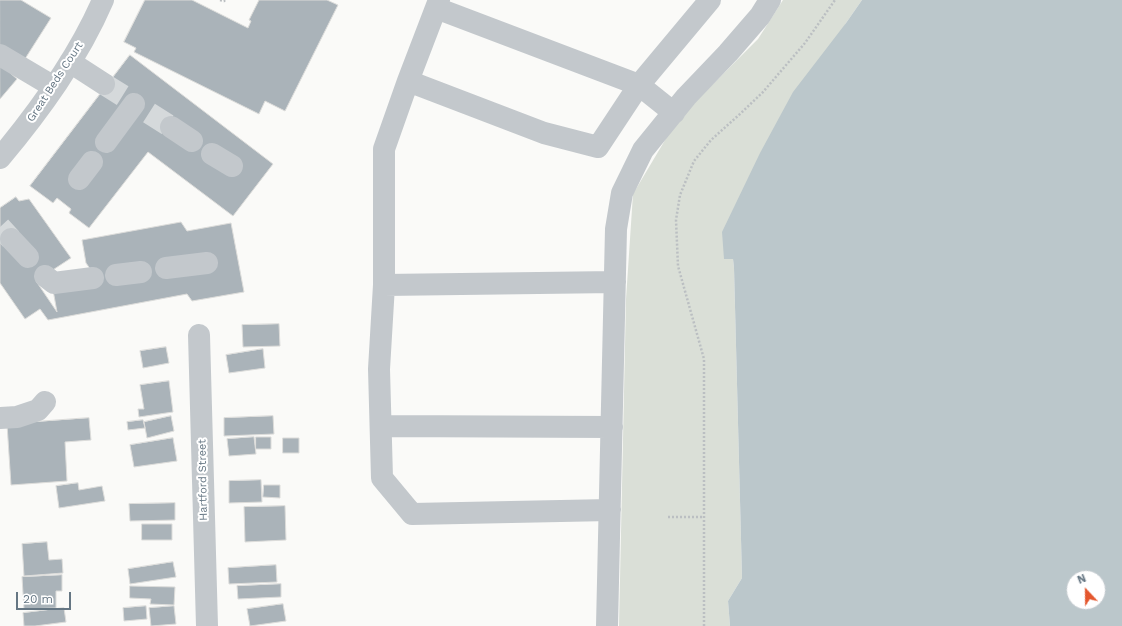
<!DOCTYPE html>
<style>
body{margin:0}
#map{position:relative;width:1122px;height:626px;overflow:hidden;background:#fafaf8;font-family:"Work Sans",sans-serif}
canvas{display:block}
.north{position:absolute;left:1066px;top:570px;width:40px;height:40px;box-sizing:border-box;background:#fff;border:1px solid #c1c8cd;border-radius:50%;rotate:338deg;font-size:11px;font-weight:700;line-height:16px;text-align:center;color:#657683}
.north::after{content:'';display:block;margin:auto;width:14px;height:18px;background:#e4572e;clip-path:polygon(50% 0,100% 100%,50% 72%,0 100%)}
.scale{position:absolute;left:16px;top:592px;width:55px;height:18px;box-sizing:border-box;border:2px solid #657683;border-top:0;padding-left:5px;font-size:12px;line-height:14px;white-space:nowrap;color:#657683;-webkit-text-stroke:3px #fff;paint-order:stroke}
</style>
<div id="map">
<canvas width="1122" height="626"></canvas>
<div class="north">N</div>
<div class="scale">20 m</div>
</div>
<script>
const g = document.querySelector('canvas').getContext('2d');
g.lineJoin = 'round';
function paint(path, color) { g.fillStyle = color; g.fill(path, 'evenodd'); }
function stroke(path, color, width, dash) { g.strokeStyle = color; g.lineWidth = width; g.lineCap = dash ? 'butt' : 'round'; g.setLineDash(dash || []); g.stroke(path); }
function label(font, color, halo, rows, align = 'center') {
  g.font = font + ' "Work Sans",sans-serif'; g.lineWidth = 4; g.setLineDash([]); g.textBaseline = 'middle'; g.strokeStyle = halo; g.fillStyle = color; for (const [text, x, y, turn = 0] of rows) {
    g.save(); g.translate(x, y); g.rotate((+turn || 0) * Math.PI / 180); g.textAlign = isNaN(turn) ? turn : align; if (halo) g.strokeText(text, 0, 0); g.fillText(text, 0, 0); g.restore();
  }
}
const green = new Path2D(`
 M783,0H862L846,23L733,259L734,268L742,578L728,601L730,626H619L626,299L633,194L677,120L758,39Z`);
const water = new Path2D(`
 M862,0H1122V626H730L728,601L742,578L734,268L733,259H724L722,232L760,153L793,92L846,23ZM1074,578H1098V602H1074Z`);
const building = new Path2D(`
 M0,0H21L51,18L23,62L0,48Z
 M145,0H192L248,28L251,21L249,20L259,0H327L338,5L285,111L265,101L259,114L134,52L136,48L124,42Z
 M130,55L273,164L233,216L148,152L89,228L69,213L71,209L57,198L53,203L30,186Z
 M0,64L17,79L0,99Z
 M16,197L19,201L29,199L71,258L36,281L57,312L53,290L91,270L86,263L82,240L181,222L187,231L231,223L244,292L192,301L187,294L48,320L40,309L25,319L0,283V208Z
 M279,324L280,346L243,347L242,325Z
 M166,347L169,363L143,368L140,351Z
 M263,349L265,368L229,373L226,355Z
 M169,381L173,412L139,417L138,409H144L140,385Z
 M171,416L174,431L147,438L144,422Z
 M273,416L274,434L224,436V418Z
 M89,418L91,440L65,442L67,481L11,485L7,424Z
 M143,420L145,428L128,430L127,422Z
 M254,437L256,454L229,456L227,439Z
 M256,437H271V449H256Z
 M173,438L177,461L134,467L130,445Z
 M283,438H299V453H283Z
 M261,480L262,502L229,503V481Z
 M78,483L79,490L102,486L105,501L59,508L56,486Z
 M264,485H280V498L263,497Z
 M175,503V520L130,521L129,504Z
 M285,506L286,540L245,542L244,507Z
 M142,524H172V540H142Z
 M47,542L49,560L62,559L63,573L24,576L22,544Z
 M173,562L176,577L130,584L128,569Z
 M276,565L277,582L229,584L228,568Z
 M62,575V591H56V608L24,609L22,577Z
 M281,584V597L238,599L237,586Z
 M130,586L175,587L174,605L150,604L151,599L130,598Z
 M283,604L286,621L250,626L247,609Z
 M146,606L147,619L124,621L123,608Z
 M174,606L176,624L151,626L149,608Z
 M64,608L66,622L35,626H24L23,613Z`);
const minorTunnel = new Path2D(`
 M104,84L128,99
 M149,113L171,127
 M0,227L11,239`);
const path = new Path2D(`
 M220,0L224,1L225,0
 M668,517H703
 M704,626V359L678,266L676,220L680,195L694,161L711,140L740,114L763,92L805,43L835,0`);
const minor = new Path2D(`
 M439,0L408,81L544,133L598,147L639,85L710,0
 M436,8L639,85L674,113
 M0,55L54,87
 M70,62L104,84
 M408,81L384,149V285L379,369L382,478L412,514L610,510
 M171,127L192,141
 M106,142L134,104
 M212,154L232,166
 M0,158C40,110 78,58 103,0
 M79,179L92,162
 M11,239L28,257
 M166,268L207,263
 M116,275L141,272
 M45,276L54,283L93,278
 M384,285L615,282
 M199,335L207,626
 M0,418L17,417L38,410L45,402
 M381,426L612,427
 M607,626L616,229L622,193L643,150L686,97L728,53L760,16L770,0`);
const streetNames = [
 ["Great Beds Court",55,82,-57],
 ["Hartford Street",203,480,-91]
];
paint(green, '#dadfd7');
paint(water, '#bbc7cb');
paint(building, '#aab3b9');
stroke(building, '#dcdcda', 1);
stroke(minorTunnel, '#d5d9db', 22, [22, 11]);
stroke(path, '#bbbfc2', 2.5, [2, 2]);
stroke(minor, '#c3c8cc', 22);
label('11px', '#657683', '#fff', streetNames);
</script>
